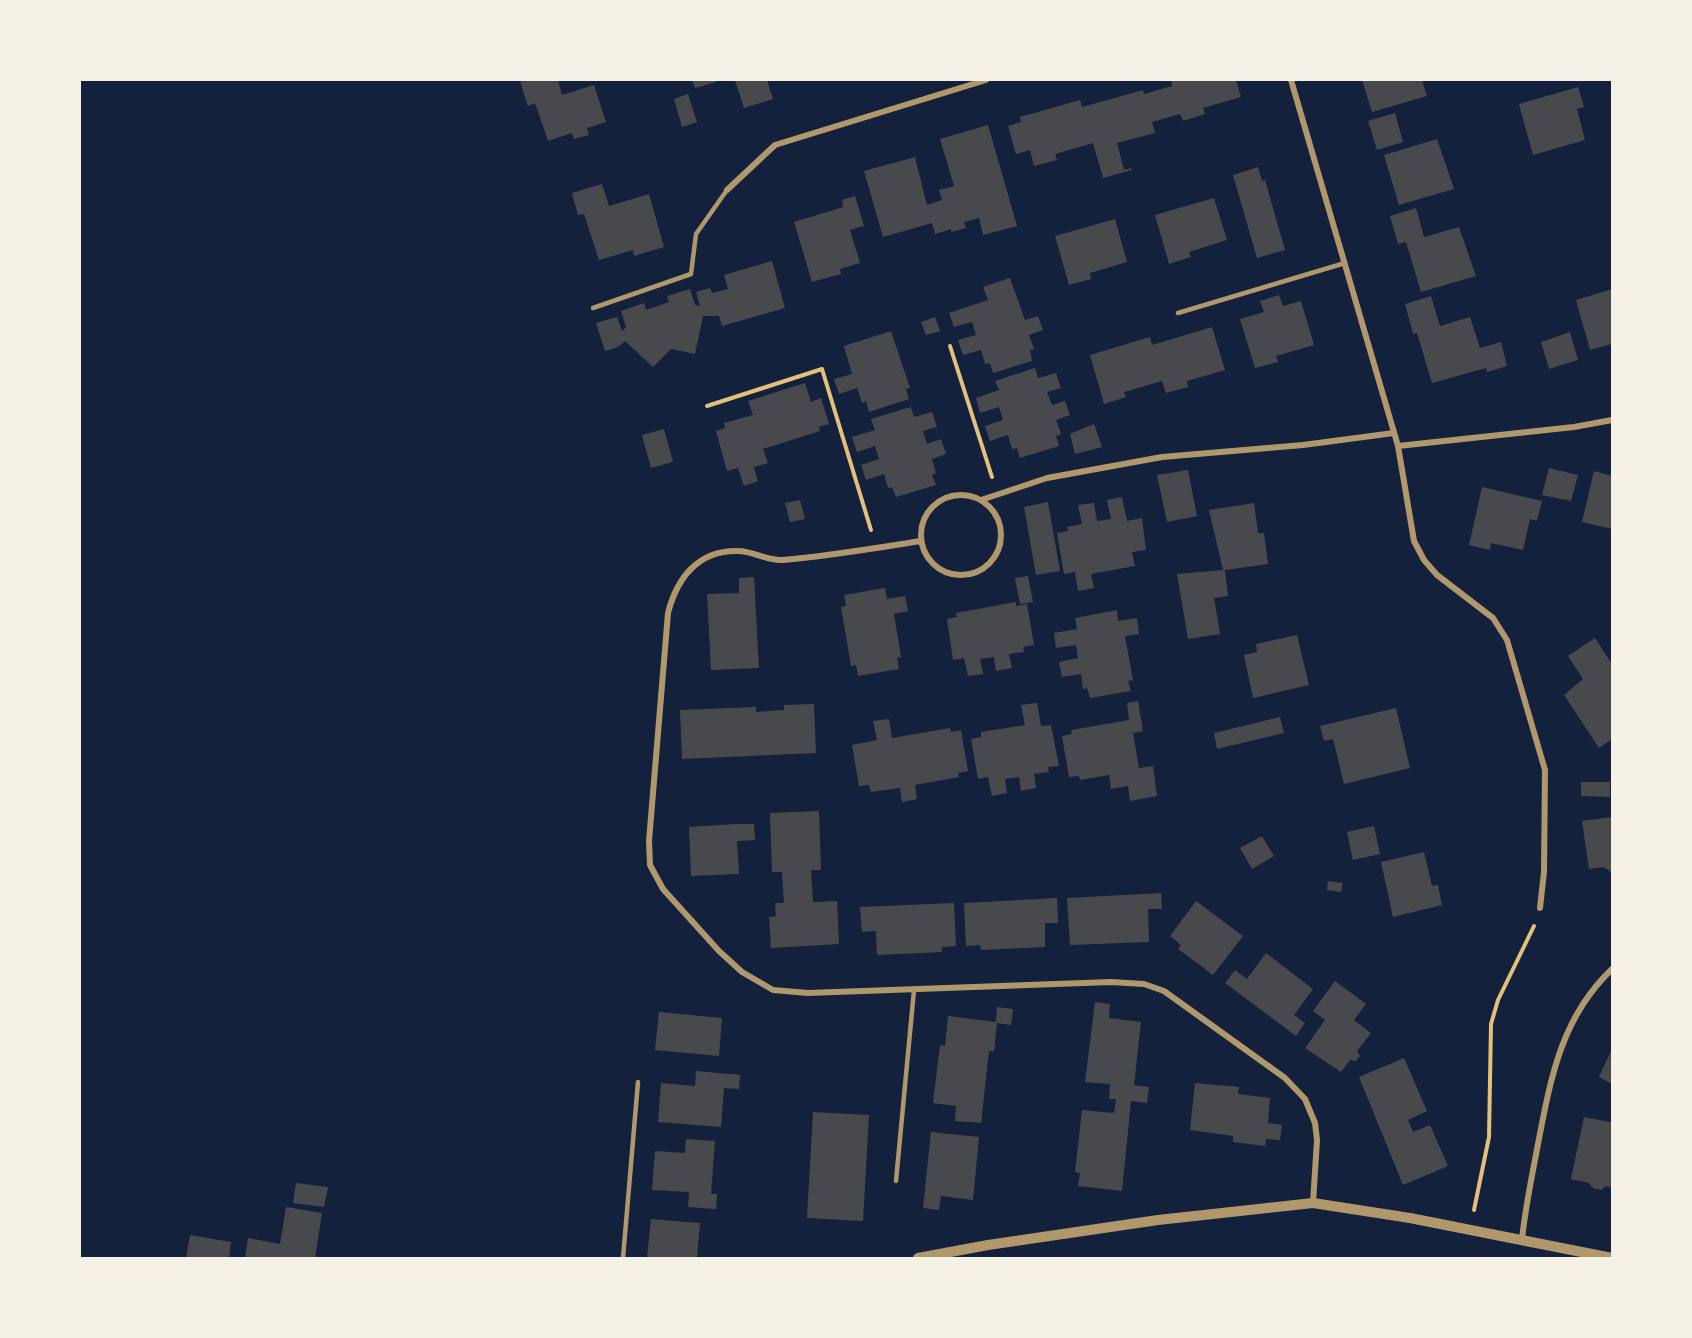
<!DOCTYPE html>
<style>
body{margin:0}
#map{position:relative;width:1692px;height:1338px;overflow:hidden;background:#14213d;font-family:"Exo 2",sans-serif}
canvas{display:block}
.frame{position:absolute;inset:0;border:81px solid #f6f1e7;pointer-events:none}
</style>
<div id="map">
<canvas width="1692" height="1338"></canvas>
<div class="frame"></div>
</div>
<script>
const g = document.querySelector('canvas').getContext('2d');
g.lineJoin = 'round';
function paint(path, color) { g.fillStyle = color; g.fill(path, 'evenodd'); }
function stroke(path, color, width, dash) { g.strokeStyle = color; g.lineWidth = width; g.lineCap = dash ? 'butt' : 'round'; g.setLineDash(dash || []); g.stroke(path); }
const building = new Path2D(`
 M527,80H558L562,95L594,85L606,122L587,128L589,135L574,139L572,133L548,141L535,103L528,106L520,82Z
 M692,80H715L716,82L695,88Z
 M735,80H767L773,99L744,108Z
 M1171,80H1236L1241,97L1203,108L1205,114L1183,121L1180,114L1152,122L1155,133L1117,143L1124,170L1131,168L1132,170L1103,178L1093,143L1055,154L1057,160L1034,166L1030,150L1016,154L1008,126L1021,122L1020,117L1080,100L1082,107L1143,90L1144,94L1172,86Z
 M1362,80H1422L1427,96L1372,112Z
 M1578,87L1584,107L1577,109L1585,140L1533,155L1519,104Z
 M688,94L697,122L682,127L674,99Z
 M1395,113L1403,142L1377,150L1368,121Z
 M988,125L1017,226L983,235L979,218L964,222L966,228L951,232V229L935,234L932,223L883,237L864,171L915,157L927,205L942,200L939,190L954,186L940,139Z
 M1437,139L1454,189L1399,205L1384,155Z
 M1258,167L1262,181L1265,180L1285,250L1257,258L1233,175Z
 M602,184L609,206L649,194L664,247L634,256L633,250L599,260L584,214L578,215L572,193Z
 M855,196L864,226L850,230L860,263L840,269L841,274L812,282L794,222L843,207L842,200Z
 M1214,198L1227,240L1189,252L1191,257L1169,264L1155,215Z
 M1416,208L1424,237L1459,227L1476,276L1421,292L1406,242L1398,244L1390,216Z
 M1115,219L1127,262L1090,273L1091,279L1069,285L1055,236Z
 M772,261L785,308L722,326L719,316H703L695,354L671,349L653,367L625,341L618,347L605,351L596,323L617,317L622,331L626,327L621,311L644,303L646,310L669,302L667,296L690,289L695,305L700,306L696,292L710,288L712,293L728,289L724,275Z
 M1010,278L1025,320L1038,316L1043,330L1029,335L1034,349L1030,350L1032,361L993,373L990,363L985,364L981,350L963,355L958,340L976,335L972,322L954,327L949,313L988,300L983,287Z
 M1612,289V344L1590,350L1576,300Z
 M1279,295L1283,306L1301,301L1314,345L1276,356L1278,362L1255,368L1240,319L1264,312L1260,301Z
 M1431,296L1440,326L1470,317L1480,348L1501,342L1507,366L1487,372L1486,368L1432,383L1417,333L1413,334L1405,304Z
 M935,317L940,331L926,335L921,322Z
 M1212,327L1225,370L1187,381L1188,387L1166,393L1162,381L1124,392L1126,397L1104,404L1090,355L1150,337L1152,345Z
 M891,331L910,388L906,389L909,399L869,412L866,401L862,403L857,388L839,394L834,379L852,374L844,346Z
 M1570,332L1578,360L1549,369L1541,342Z
 M1035,368L1038,378L1056,373L1061,388L1047,392L1052,405L1065,401L1070,415L1056,420L1061,434L1056,436L1059,446L1020,458L1017,448L1012,449L1008,435L990,441L985,426L1003,420L999,407L980,413L976,398L999,390L995,381Z
 M805,383L811,402L821,398L829,424L819,427L820,431L763,449L768,463L754,467L758,481L744,486L738,468L727,471L716,431L725,428L724,423L753,415L748,401Z
 M911,407L914,417L932,412L937,427L923,431L927,444L941,439L946,454L932,459L936,473L932,475L936,485L896,497L892,487L888,488L884,474L866,480L861,465L879,459L875,446L857,452L852,437L875,430L871,419Z
 M1094,424L1102,447L1075,454L1070,434Z
 M664,429L673,462L651,468L642,435Z
 M1549,468L1578,475L1571,501L1542,495Z
 M1188,470L1197,516L1167,522L1157,475Z
 M1594,471L1612,476V529L1582,522Z
 M1482,487L1542,501L1537,521L1530,519L1523,550L1491,543L1490,550L1469,545Z
 M1122,497L1127,521L1142,518L1146,550L1132,552L1135,566L1091,574L1094,588L1078,591L1075,572L1064,574L1057,533L1068,531L1067,527L1082,524L1078,505L1094,503L1097,521L1111,519L1107,500Z
 M800,500L805,519L790,522L785,503Z
 M1048,502L1060,571L1036,575L1024,507Z
 M1254,503L1258,533H1264L1268,564L1225,570L1228,596L1214,598L1220,634L1188,639L1177,574L1223,570L1209,510Z
 M1028,576L1033,602L1020,604L1015,578Z
 M754,577L759,668L711,670L707,594L739,593V578Z
 M885,588L887,599L905,596L908,611L894,614L901,657L897,658L899,669L858,676L856,665L851,666L841,607L846,606L844,595Z
 M1016,602V606L1027,604L1034,645L1023,647L1024,652L1009,654L1012,668L996,671L994,657L980,659L983,674L968,676L964,658L953,660L947,619L957,617L956,613Z
 M1117,610L1118,621L1137,618L1139,634L1125,636L1133,680L1128,681L1131,691L1090,698L1087,688L1083,689L1081,674L1062,677L1059,662L1078,658L1076,645L1056,648L1054,633L1077,629L1075,618Z
 M1297,635L1309,685L1253,698L1244,655L1257,652L1256,644Z
 M1595,638L1612,664V739L1599,748L1564,695L1583,679L1568,656Z
 M1138,701L1143,731L1133,733L1139,768L1153,766L1157,796L1130,801L1128,786L1111,789L1109,775L1080,780L1079,776L1069,777L1062,736L1072,734L1071,730L1129,720L1127,703Z
 M1037,703L1041,726L1051,725L1059,766L1048,767L1049,772L1034,774L1036,788L1021,791L1019,777L1005,779L1007,793L992,796L988,777L978,779L971,739L981,737V732L1025,725L1021,705Z
 M814,704L816,753L682,759L680,710L756,707V712L784,710V705Z
 M1396,708L1410,768L1344,784L1333,739L1324,741L1320,726Z
 M1280,717L1284,733L1217,749L1214,733Z
 M889,719L892,738L950,728L951,732L961,730L968,771L958,773L959,777L915,785L917,799L902,802L900,788L871,792L869,785L859,786L852,745L877,740L873,721Z
 M1581,782H1610V797L1581,796Z
 M819,811L821,870H811L813,902L837,901L839,944L771,948L769,917L776,916L775,903H784L782,872H772L770,813Z
 M1612,817V873L1604,867L1589,869L1582,821Z
 M736,824H754L755,840L737,841L739,874L691,876L689,827Z
 M1374,826L1380,854L1353,860L1347,832Z
 M1262,836L1274,856L1252,869L1240,848Z
 M1424,852L1432,886L1438,885L1442,905L1393,917L1381,862Z
 M1328,881L1343,883L1341,892L1327,890Z
 M1161,893L1162,909H1148L1149,942L1070,945L1067,898Z
 M1057,898L1058,923H1045V947L981,950L980,945L966,946L964,903Z
 M1196,901L1243,936L1213,975L1178,949L1181,945L1170,936Z
 M954,903L956,946L942,947V952L877,955L876,931L862,932L860,907Z
 M1266,953L1313,989L1294,1015L1305,1023L1296,1036L1225,983L1235,970L1247,979Z
 M1335,981L1366,1004L1354,1020L1371,1033L1357,1051L1360,1056L1356,1061L1350,1060L1341,1072L1305,1048L1325,1020L1313,1011Z
 M1095,1002L1110,1004L1109,1018L1141,1022L1134,1085L1149,1087L1147,1103L1131,1101L1122,1191L1078,1186L1080,1173L1075,1172L1082,1110L1114,1113L1116,1099H1109L1110,1084L1085,1082Z
 M997,1007L1013,1009L1011,1025L997,1023L994,1051H989L981,1123L955,1121L956,1106L933,1103L940,1045L945,1046L948,1016L996,1022Z
 M659,1012L722,1018L719,1056L655,1050Z
 M1612,1049V1084L1599,1077Z
 M1404,1058L1427,1111L1408,1120L1413,1132L1430,1125L1448,1166L1403,1185L1359,1077Z
 M696,1071L740,1075L739,1089L724,1088L721,1127L658,1122L661,1083L695,1086Z
 M1195,1083L1239,1087L1238,1094L1270,1098L1268,1123L1282,1125L1280,1140L1266,1139L1265,1146L1233,1142V1136L1190,1130Z
 M813,1112L869,1115L863,1221L807,1218Z
 M1584,1117L1610,1122L1612,1120V1188L1606,1186L1601,1190L1593,1188L1589,1183L1571,1179Z
 M931,1132L979,1137L973,1200L941,1196L939,1210L923,1208Z
 M686,1139L715,1141L711,1194H717L716,1209L688,1207L689,1192L652,1190L655,1151L685,1153Z
 M296,1183L328,1187L324,1207L293,1203Z
 M286,1207L322,1213L315,1258H245L248,1238L280,1244Z
 M651,1219L700,1223L697,1258L647,1257Z
 M190,1235L231,1242L229,1258H186Z`);
const path = new Path2D(`
 M950,346L992,477
 M707,406L822,369L871,530
 M1474,1210L1489,1137L1491,1024L1498,1000L1534,926`);
const service = new Path2D(`
 M593,308L691,274L696,234L727,190
 M1178,313L1345,263
 M896,1181L914,990
 M623,1258L638,1082`);
const minor = new Path2D(`
 M1291,80L1398,446L1414,541L1424,560L1437,575L1493,618L1507,640L1545,770L1544,872L1540,908
 M727,190L775,145L986,80
 M1398,446L1574,427L1612,420
 M921 535a40 40 0 1 1 80 0a40 40 0 1 1-80 0Z
 M981,500L1047,478L1162,457L1303,445L1394,433
 M921,541C876,548 829,556 783,560C768,561 753,551 738,551C698,550 677,578 668,613L649,841L650,865L663,889L719,951L742,972L773,990L808,993L1111,982L1144,984L1164,991L1285,1078L1305,1099L1315,1123L1317,1140L1313,1203
 M1522,1240C1525,1208 1532,1176 1538,1144C1551,1077 1561,1018 1612,969`);
const tertiary = new Path2D(`
 M918,1258L988,1245L1158,1220L1313,1203L1410,1218L1612,1258`);
paint(building, '#48494c');
stroke(path, '#e5c07b', 4);
stroke(service, '#b1986c', 4.5);
stroke(minor, '#b1986c', 6);
stroke(tertiary, '#b1986c', 10);
</script>
